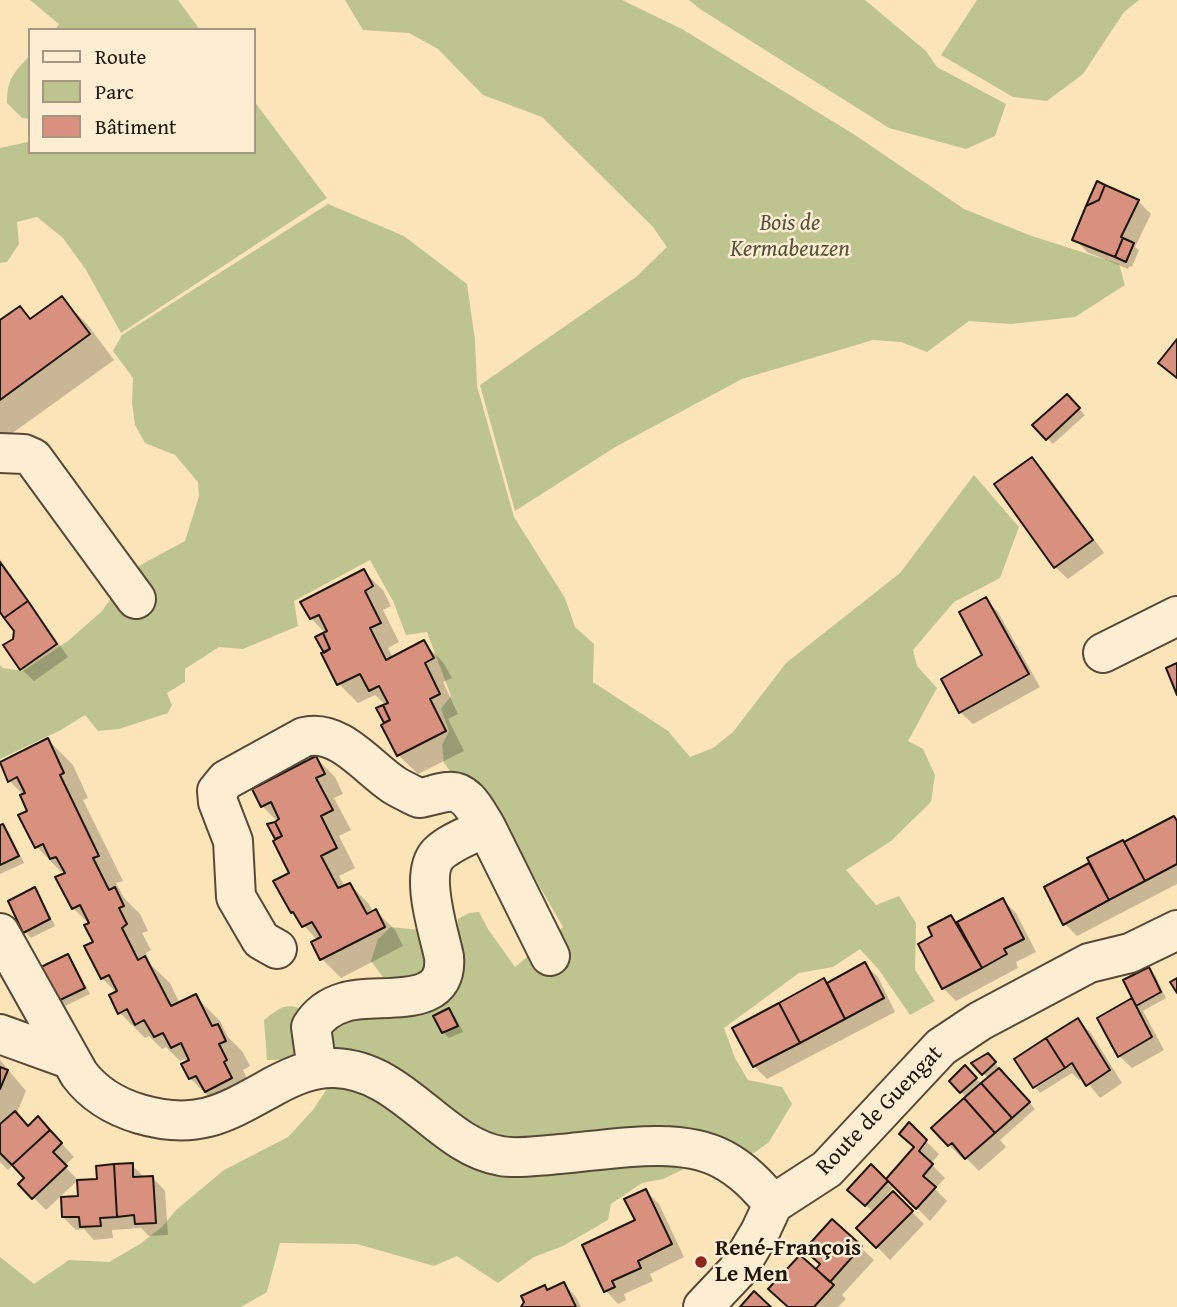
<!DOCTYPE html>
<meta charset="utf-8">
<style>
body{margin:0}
#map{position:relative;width:1177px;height:1307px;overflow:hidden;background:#fce4b9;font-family:"Gentium Book Plus",serif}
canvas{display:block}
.legend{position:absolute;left:28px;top:28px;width:228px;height:126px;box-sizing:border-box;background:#fdedd2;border:2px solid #a49783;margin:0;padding:9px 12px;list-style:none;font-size:21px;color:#1f160c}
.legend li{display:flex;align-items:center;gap:14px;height:35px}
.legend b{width:35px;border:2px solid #a49783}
</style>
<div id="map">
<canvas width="1177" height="1307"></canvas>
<ul class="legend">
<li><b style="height:9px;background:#fdedd2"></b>Route</li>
<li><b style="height:19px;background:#bec490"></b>Parc</li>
<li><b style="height:19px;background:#d8907f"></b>Bâtiment</li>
</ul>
</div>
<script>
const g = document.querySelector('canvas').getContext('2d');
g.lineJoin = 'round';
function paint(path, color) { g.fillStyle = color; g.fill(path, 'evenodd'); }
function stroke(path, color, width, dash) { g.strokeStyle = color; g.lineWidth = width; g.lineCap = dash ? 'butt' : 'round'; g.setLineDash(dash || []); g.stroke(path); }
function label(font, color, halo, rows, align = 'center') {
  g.font = font + ' "Gentium Book Plus",serif'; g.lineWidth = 5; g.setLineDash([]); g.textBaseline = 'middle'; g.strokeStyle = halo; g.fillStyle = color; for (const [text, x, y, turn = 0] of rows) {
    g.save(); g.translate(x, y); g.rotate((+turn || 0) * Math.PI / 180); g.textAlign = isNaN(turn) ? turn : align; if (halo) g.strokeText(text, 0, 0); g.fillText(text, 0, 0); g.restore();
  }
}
const green = new Path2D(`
 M30,0H178L200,30H55L59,24Z
 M345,0H622L682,29L855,135L964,209L1029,235L1119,264L1125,285L1075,317L1011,324L969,321L927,352L901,342L873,340L742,379L617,446L515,511L480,385L636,277L667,247L653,227L542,117L483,95L438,49L409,33L363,30Z
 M689,0H865L926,51L937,67L1006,104L995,136L966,149L889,128L700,9Z
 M977,0H1139L1124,12L1083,74L1047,101L1013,97L941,55Z
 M30,55V119L22,118L7,103C7,78 14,73 30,55Z
 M254,101L327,198L121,333L86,270L63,238L37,217L17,222L19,244L7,262L0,263V148L28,142L30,152H254Z
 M328,204L404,236L467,284L475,340L477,386L514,517L565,598L575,627L594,644L593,682L668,731L690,757L713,748L733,732L786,663L900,573L974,475L1019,527L1000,578L954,602L913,650L917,666L937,688L908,741L923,749L935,775L931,802L891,841L846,870L876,905L899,896L916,923L915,970L935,1001L910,1015L879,970L860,949L833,967L799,973L724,1028L735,1058L748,1080L782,1087L792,1104L769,1142L754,1153L690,1166L663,1179L642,1183L611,1204L608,1220L563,1246L534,1257L498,1283L457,1256L434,1266L357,1244L280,1243L267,1292L241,1307H0V1257L34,1284L69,1260L109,1262L140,1244L163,1226L176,1210L224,1170L288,1137L312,1111L327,1089L341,1059L267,1060L264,1020C279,1008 287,1001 306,1011L388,984L371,961L378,939L391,927L421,930L458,944V919L469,913L479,912L488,929L515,967L563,927L503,823L472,799L444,763L442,745L449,731L441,709L451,696L427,632L406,635L393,601L370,560L294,601L298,626L243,649L219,647L185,669V682L167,693L172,705L168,713L119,729L98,731L85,715L61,730L0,759V665L3,668L23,671L68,641L102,611L123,581L137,567L185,541L199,496L198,482L175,455L145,443L135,425L132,403L133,378L113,351L122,335Z`);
const shadow = new Path2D(`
 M1138,201L1151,214L1135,247L1139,250L1132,267L1130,266L1128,269L1087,252L1075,239Z
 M62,299L87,324L114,360L0,442V322L20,308L32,320Z
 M1067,396L1085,415L1053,444L1035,425Z
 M1032,459L1045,472L1104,553L1068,579L1055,567Z
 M0,559L68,657L34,681L21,669L14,640L15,631L5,615H0Z
 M363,571L383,590L391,606L383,610L399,642L388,648L393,658L424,643L443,662L452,678L443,682L458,714L448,719L464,751L418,774L398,755L378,709L386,705L375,695L358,703L339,684L323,654L326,634L311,618Z
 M985,599L998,612L1040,687L973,724L960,712L984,656Z
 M48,740L73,765L88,798L83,800L123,881L116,883L124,898L140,914L148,931L142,933L151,950L146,953L151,965L170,983L180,1004L195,996L220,1021L228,1037L242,1051L250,1066L243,1070L250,1085L215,1103L190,1078L188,1062L185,1059L180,1061L166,1047L162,1049L149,1036L145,1038L120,1013L117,993L102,978L90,925L73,908L67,874L64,871L61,872L37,847L24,796L9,780L1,764Z
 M316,758L335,777L343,794L334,798L351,830L339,836L355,868L339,876L345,887L350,885L369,904L373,913L376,911L395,930L403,946L341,978L322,959L314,943L318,941L292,912V874L276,838L278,822L262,806Z
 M1174,818L1177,821V884L1077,936L1065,924L1046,888Z
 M3,826L9,832L24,863L0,874V827Z
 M34,889L40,895L55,926L31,938L25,932Z
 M1003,900L1016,913L1036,952L1016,962L1018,968L956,1001L943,988L935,937L951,917L958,924Z
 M68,956L74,963L90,994L65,1006L59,1000Z
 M865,965L878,977L895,1012L767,1079L754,1066L735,1029L824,980L829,984Z
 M1149,969L1155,975L1166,998L1143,1011L1164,1050L1132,1068L1119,1056L1132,1001L1138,1006L1126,981Z
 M449,1010L455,1016L463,1032L449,1038L443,1032Z
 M1078,1020L1091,1033L1122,1083L1100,1098L1083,1077L1079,1080L1072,1073L1040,1093L1036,1088L1073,1064L1071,1062Z
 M988,1055L1035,1109L1000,1140L1006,1147L979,1171L964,1156L962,1158L949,1145L967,1098L961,1092L965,1067L982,1085L989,1079L974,1063Z
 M0,1060L26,1091L16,1115L29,1128L51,1132L74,1157L64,1166L78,1180L46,1210L20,1184L26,1178L14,1164L8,1170L0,1162Z
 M909,1125L939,1154L931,1164L945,1178L935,1189L947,1201L930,1221L888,1179L916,1148Z
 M132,1165L145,1178H153L165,1191L168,1235L149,1236L141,1228L112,1230L113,1238L94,1240L84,1229L76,1230L63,1217L80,1197L98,1181Z
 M871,1167L893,1188L881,1202L883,1204L893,1193L924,1224L890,1260L859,1228L874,1213L850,1190Z
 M646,1191L659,1204L684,1257L650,1274L653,1281L624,1294L626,1300L618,1304L606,1291L637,1220Z
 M833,1222L874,1260L842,1295L846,1299L838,1307H789L821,1265Z
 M564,1284L576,1297L581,1307H523L544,1287L548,1291Z`);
const building = new Path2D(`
 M1097,181L1105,185L1099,200L1086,206Z
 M1105,185L1139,200L1121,237L1123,238L1115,257L1072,240L1086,206L1099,200Z
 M1123,238L1134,243L1126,262L1115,257Z
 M62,296L90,334L0,400V320L20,306L30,319Z
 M1177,339V378L1158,363Z
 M1067,394L1080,408L1046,440L1032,425Z
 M1032,457L1093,540L1054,568L994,484Z
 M0,562L28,601L4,618L0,612Z
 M364,569L373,586L365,591L381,623L370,628L386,660L424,640L434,658L425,663L440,694L430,699L446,731L397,756L381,725L390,720L383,705L388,703L379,686L369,691L360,674L337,685L321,653L330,649L323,633L327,631L319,615L310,619L300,602Z
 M986,597L1029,674L959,713L941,679L982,655L959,612Z
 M28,601L57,644L20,670L3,645L13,639L14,631L4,618Z
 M323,633L330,649L324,653L315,637Z
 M1177,663V695L1166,668Z
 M383,705L390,720L384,723L376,708Z
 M48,738L64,773L60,775L99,856L93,858L109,890L115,887L124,906L119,908L127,924L122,928L138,960L145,956L171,1006L196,994L212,1026L218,1024L226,1041L219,1044L227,1060L224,1062L232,1078L205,1092L196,1076L189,1079L181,1064L189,1060L181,1043L171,1048L163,1033L154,1037L144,1020L135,1025L127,1009L118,1014L109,995L117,991L109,975L101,979L84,946L93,942L84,925L89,923L80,905L72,909L55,877L65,873L56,857L50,859L43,844L35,848L18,815L27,811L20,795L25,793L17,777L8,782L0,762Z
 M316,756L325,774L316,778L333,810L321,816L337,848L321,856L338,888L350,883L367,914L376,909L385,927L320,960L311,942L321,937L312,922L302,927L293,912L291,913L273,881L289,873L273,841L282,836L275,822L279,819L271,802L261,807L252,789Z
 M1174,816L1177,821V864L1145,881L1124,842Z
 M275,822L282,836L275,839L267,824Z
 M3,824L19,856L0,865V825Z
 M1123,840L1145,881L1109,900L1087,858Z
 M1089,863L1109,900L1063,925L1044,887Z
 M35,887L50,919L23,933L8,901Z
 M1003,898L1024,939L1004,949L1007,954L982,968L957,922Z
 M951,915L982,968L942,989L918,944L932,936L928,927Z
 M68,954L85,988L58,1001L41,967Z
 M865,962L884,998L845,1019L827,983Z
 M1149,967L1161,992L1136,1006L1123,980Z
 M824,978L845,1019L800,1043L779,1003Z
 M1177,978V993L1170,982Z
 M1132,998L1152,1037L1118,1057L1097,1018Z
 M779,1003L800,1043L753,1067L732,1028Z
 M449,1008L458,1026L442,1033L433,1016Z
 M1078,1018L1110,1070L1086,1086L1072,1063L1065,1068L1046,1038Z
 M1046,1038L1065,1068L1033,1088L1014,1059Z
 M988,1053L996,1062L982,1075L971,1063Z
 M965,1065L977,1078L960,1093L949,1081Z
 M0,1067L8,1070L0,1089Z
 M999,1068L1030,1102L1012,1118L981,1083Z
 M981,1083L1012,1118L995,1133L964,1098Z
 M964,1098L995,1133L965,1159L952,1143L948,1146L931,1128Z
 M15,1111L28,1126L38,1116L50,1130L12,1165L0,1153V1124Z
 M909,1122L927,1140L919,1151L933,1164L923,1176L936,1187L916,1209L886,1179L914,1147L899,1134Z
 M50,1130L62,1143L53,1152L67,1166L32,1199L18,1184L24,1178L12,1165Z
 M133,1163V1177L153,1176L156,1223L135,1224L134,1215L117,1217L114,1164Z
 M114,1164L117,1217L100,1218L101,1226L80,1227L79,1217H62L61,1197L78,1196L77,1180L97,1179L96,1166Z
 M871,1164L888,1181L865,1206L847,1190Z
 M646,1189L672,1244L638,1261L641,1268L612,1281L615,1287L604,1292L582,1245L635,1220L624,1199Z
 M893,1191L913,1211L876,1248L856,1228Z
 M832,1219L862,1246L830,1282L816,1269L820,1264L804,1250Z
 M800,1255L834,1285L814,1307H788L768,1289Z
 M564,1282L576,1307H521L524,1302L521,1296L545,1285L547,1290Z
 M754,1291L771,1307H740Z`);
const street = new Path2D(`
 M0,453L24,454L33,458L136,599
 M1103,653L1177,616
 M486,827L550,956
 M0,933L79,1074C94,1094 116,1107 140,1114C198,1131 225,1113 274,1086C293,1076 313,1067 335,1068C403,1070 440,1146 501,1156C516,1159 534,1156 549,1155C599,1152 676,1134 722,1159C743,1170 758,1186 773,1204
 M277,949L261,940L236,897L233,841L218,802L217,791L226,780L304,737C339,728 368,768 394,785C402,790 411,794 419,798C429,797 437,793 447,792C467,789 477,813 486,827C471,835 450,842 438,854C419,875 439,932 444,957C449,1012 378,992 345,1002C331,1006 319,1014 311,1027L317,1069
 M0,1034L69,1059
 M703,1307L737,1271L760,1232L773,1204L827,1169L941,1047L980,1021L1089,963L1130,953L1177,930`);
const markers = [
 [701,1262,7,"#8f2418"]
];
const parkNames = [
 ["Bois de",790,224],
 ["Kermabeuzen",790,250]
];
const streetNames = [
 ["Route de Guengat",880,1111,-46]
];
const poiNames = [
 ["René-François",715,1249],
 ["Le Men",715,1275]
];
paint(green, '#bec490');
paint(shadow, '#0003');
paint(building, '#d8907f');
stroke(building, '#1f160c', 2);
stroke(street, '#564a37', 42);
stroke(street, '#fdedd2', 38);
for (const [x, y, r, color] of markers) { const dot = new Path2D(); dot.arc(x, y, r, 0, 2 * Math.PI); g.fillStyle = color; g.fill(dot); stroke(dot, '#fdedd2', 2.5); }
label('italic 23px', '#57533a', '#fdedd2', parkNames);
label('23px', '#1f160c', '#fdedd2', streetNames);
label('bold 23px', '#1f160c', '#fdedd2', poiNames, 'left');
</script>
